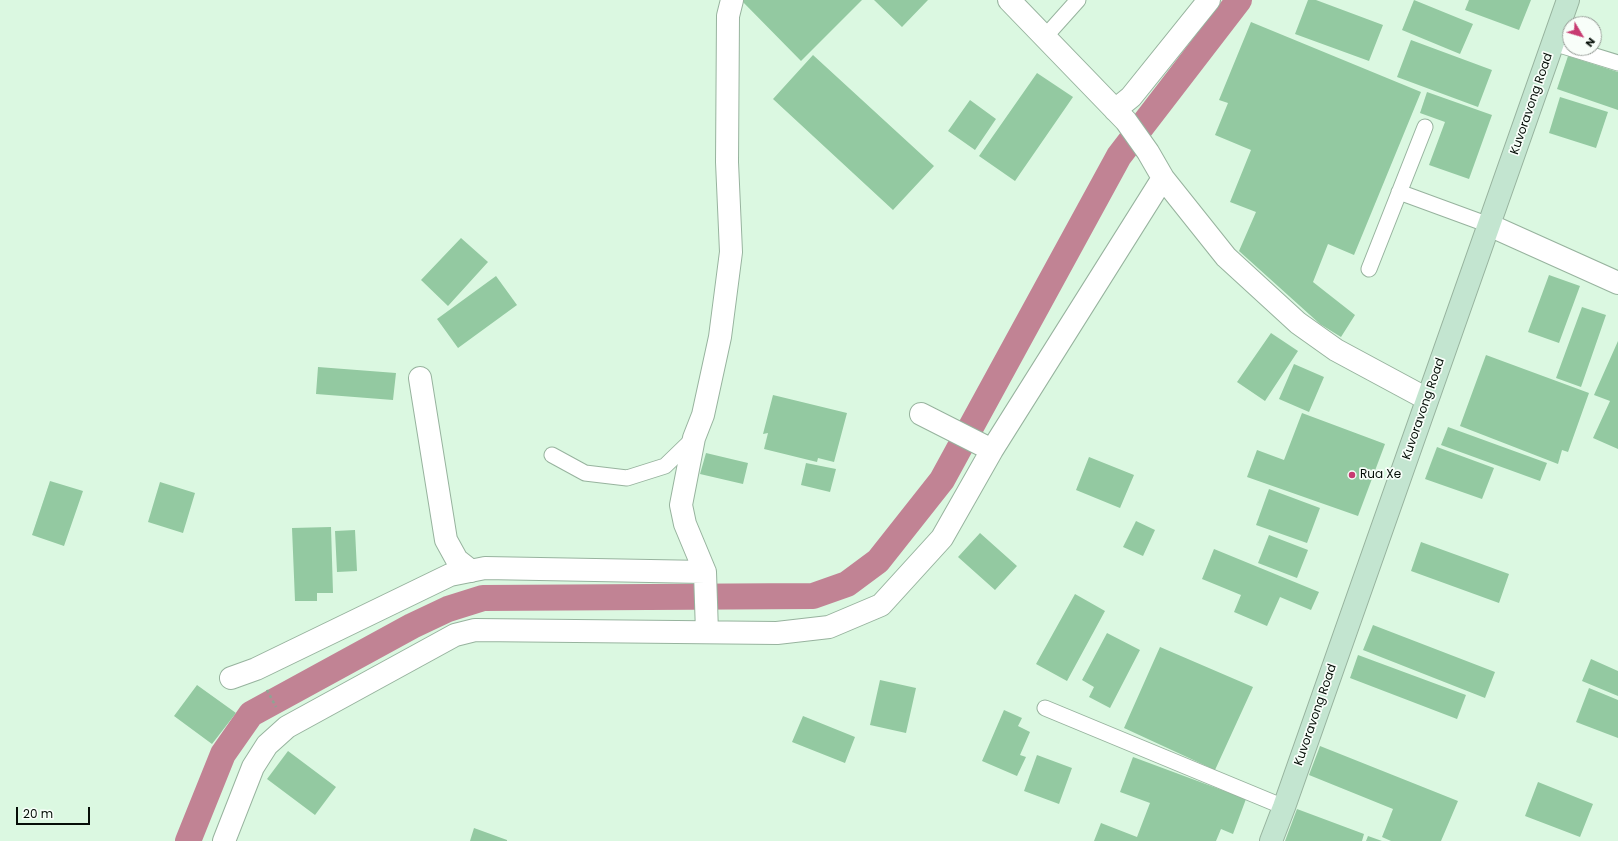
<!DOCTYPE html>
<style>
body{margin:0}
#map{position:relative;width:1618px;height:841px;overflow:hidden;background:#dbf8e1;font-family:Poppins,sans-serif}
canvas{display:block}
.north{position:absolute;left:1562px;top:16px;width:40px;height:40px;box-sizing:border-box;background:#f8fef9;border:1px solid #979e98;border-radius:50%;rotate:128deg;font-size:11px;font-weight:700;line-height:16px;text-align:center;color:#050e07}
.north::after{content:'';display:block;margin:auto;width:14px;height:18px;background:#c73b71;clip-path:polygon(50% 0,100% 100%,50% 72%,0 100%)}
.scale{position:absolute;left:16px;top:807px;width:74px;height:18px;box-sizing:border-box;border:2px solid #050e07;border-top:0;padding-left:5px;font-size:12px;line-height:14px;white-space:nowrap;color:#050e07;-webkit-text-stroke:3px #f8fef9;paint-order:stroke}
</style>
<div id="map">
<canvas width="1618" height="841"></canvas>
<div class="north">N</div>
<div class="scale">20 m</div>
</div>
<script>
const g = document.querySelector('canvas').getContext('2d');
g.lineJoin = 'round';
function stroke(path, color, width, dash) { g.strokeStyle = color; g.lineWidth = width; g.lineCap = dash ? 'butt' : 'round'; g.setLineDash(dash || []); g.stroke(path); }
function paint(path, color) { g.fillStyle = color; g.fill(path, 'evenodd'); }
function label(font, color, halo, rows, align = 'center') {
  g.font = font + ' Poppins,sans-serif'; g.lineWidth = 3.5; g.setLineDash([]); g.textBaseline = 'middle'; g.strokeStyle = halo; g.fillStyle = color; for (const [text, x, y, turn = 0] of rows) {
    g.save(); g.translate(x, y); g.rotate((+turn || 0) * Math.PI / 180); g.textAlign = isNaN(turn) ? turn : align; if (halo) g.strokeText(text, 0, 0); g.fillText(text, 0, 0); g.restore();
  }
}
const canal = new Path2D(`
 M188,841L223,754L251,714L412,626L448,609L483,598L813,596L847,584L878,561L942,480L1119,156L1239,0`);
const building = new Path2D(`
 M741,0H862L801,61Z
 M874,0H928L902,27Z
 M1308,0H1316L1383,25L1369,61L1295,34Z
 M1414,0L1473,24L1460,54L1402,30Z
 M1469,0H1531L1519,30L1465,10Z
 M1251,22L1421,92L1354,255L1328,244L1313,282L1355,315L1341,337L1320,324L1239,251L1256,212L1230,202L1251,150L1215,135L1228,103L1219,100Z
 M1411,40L1492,70L1478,107L1397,77Z
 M813,55L934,166L893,210L773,99Z
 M1568,56L1618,72V110L1557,89Z
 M1037,73L1073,97L1015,181L979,156Z
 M1427,92L1492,115L1469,179L1429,165L1445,122L1420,113Z
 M1560,97L1608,112L1596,148L1549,133Z
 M970,100L996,119L975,150L948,131Z
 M461,238L488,262L448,306L421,280Z
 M1549,275L1580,286L1559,343L1528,332Z
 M496,276L517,305L458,348L437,319Z
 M1582,307L1606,315L1581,387L1556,378Z
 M1271,333L1298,351L1265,401L1237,382Z
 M1618,341V449L1593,438L1610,401L1594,395Z
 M1486,355L1589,393L1568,452L1562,450L1558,464L1460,426Z
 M1294,364L1324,377L1309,412L1279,399Z
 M318,367L396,373L393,400L316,394Z
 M773,395L847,413L834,462L818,458L817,462L764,449L768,433L763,434Z
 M1302,413L1385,444L1358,516L1247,477L1257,450L1284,460Z
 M1448,427L1547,463L1540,481L1441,445Z
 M1437,447L1494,468L1482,499L1425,479Z
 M706,453L748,463L743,484L700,474Z
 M1089,457L1134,475L1120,508L1076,490Z
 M806,463L836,469L830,492L801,485Z
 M50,481L83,491L64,546L32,535Z
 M160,482L195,493L183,533L148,522Z
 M1269,489L1320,508L1307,543L1256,525Z
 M1136,521L1155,530L1143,556L1123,547Z
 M331,527L333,593H317V601H295L292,528Z
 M355,530L357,571L337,572L335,531Z
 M980,533L1017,566L995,590L958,557Z
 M1269,535L1308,550L1297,578L1258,563Z
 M1421,542L1509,574L1499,603L1411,571Z
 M1214,549L1319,592L1311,610L1280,597L1267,626L1234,612L1241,595L1202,579Z
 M1075,594L1105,611L1067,681L1036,664Z
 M1373,625L1495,672L1485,698L1363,650Z
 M1107,633L1140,650L1110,708L1089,697L1094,687L1082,680Z
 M1160,647L1253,687L1215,770L1124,728Z
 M1358,655L1466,695L1457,719L1350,678Z
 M1591,659L1618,671V696L1582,681Z
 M880,680L916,688L906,733L870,725Z
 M197,685L236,713L212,744L174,716Z
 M1589,688L1618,700V738L1576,722Z
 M1004,710L1022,718L1018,726L1030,732L1020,755L1026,757L1017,776L982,761Z
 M803,716L855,737L845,763L792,742Z
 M1320,746L1458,801L1441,841H1391L1382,837L1393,809L1309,775Z
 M288,751L336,787L315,815L267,779Z
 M1037,755L1072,768L1059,804L1024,791Z
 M1133,757L1246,799L1233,834L1221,829L1216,841H1094L1101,823L1137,837L1150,803L1120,792Z
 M1538,782L1593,804L1580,837L1525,816Z
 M1297,809L1364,834L1362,841H1285Z
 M474,828L507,840V841H470Z
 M1368,836L1382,841H1366Z`);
const path = new Path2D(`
 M267,690L276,707`);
const lane = new Path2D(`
 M1044,38L1078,0
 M1553,43L1618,63
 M1399,192L1489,225
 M1369,269L1425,127
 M552,455L585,473L627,478L665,466L694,438
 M1045,708L1284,807`);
const street = new Path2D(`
 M1009,0L1126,121L1148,152L1163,178L1226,257L1298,323L1336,350L1427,399
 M1115,110L1131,97L1209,0
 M1489,225L1618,283
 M420,378L446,540L457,560L471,571
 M921,414L992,450
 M707,632L705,572L685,524L681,505L694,438L703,415L720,337L731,252L727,162L728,16L732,0
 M231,678L256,669L450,575L485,568L705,572
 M224,841L253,767L267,745L287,727L455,635L475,630L777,633L829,627L881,605L942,538L992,450L1163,178`);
const secondary = new Path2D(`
 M1271,841L1284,807L1568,0`);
const markers = [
 [1352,475,4,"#c73b71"]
];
const streetNames = [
 ["Kuvoravong Road",1532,104,-71],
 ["Kuvoravong Road",1424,409,-71],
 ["Kuvoravong Road",1316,715,-71]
];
const poiNames = [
 ["Rua Xe",1360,475]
];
stroke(canal, '#c18394', 26);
paint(building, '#93c9a1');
stroke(lane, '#97b39e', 17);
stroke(street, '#97b39e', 24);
stroke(secondary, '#97b39e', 24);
stroke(path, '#8ea493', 2.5, [3, 3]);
stroke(lane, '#fff', 15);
stroke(street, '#fff', 22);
stroke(secondary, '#c3e5d0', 22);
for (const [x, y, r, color] of markers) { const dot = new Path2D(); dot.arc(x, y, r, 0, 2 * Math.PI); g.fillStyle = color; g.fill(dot); stroke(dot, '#f8fef9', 1.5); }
label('12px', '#050e07', '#f8fef9', streetNames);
label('12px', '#050e07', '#f8fef9', poiNames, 'left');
</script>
